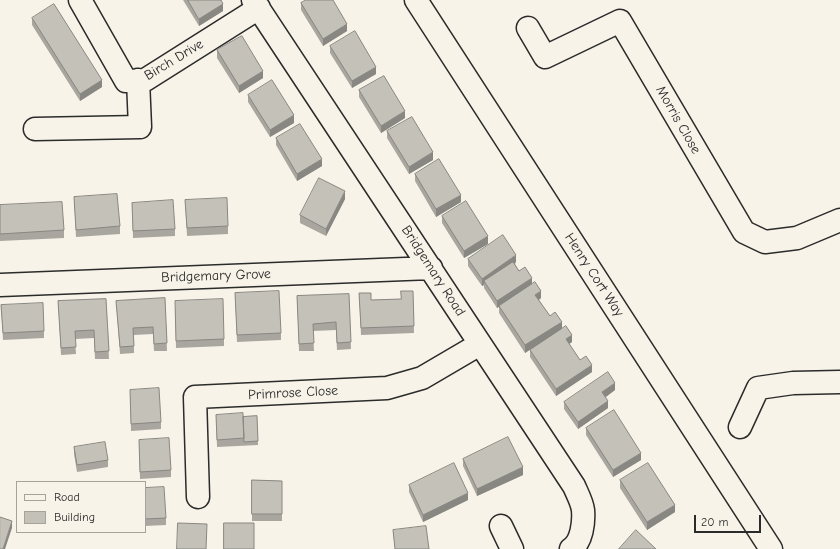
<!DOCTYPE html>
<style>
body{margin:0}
#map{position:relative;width:840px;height:549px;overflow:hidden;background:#f7f3e8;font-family:"Comic Neue",sans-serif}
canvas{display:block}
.legend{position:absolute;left:16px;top:481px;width:130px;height:52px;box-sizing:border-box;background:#f7f3e8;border:1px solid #a5a39c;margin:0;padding:5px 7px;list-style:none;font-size:12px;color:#2b2b2b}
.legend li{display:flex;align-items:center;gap:8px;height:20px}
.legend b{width:20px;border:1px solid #a5a39c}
.scale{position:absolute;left:694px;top:515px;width:67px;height:18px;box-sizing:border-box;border:2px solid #2b2b2b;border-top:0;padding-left:5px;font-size:12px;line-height:14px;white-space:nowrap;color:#2b2b2b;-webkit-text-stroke:3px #f7f3e8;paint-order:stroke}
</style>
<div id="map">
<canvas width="840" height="549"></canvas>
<ul class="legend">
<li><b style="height:5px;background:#f7f3e8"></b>Road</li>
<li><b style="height:11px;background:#c4c1b9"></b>Building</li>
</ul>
<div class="scale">20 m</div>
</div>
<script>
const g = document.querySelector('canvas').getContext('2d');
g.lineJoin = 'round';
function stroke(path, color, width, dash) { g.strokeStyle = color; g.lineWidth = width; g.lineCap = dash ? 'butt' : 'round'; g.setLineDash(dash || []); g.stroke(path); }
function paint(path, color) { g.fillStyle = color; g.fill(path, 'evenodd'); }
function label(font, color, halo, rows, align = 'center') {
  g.font = font + ' "Comic Neue",sans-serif'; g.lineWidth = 3; g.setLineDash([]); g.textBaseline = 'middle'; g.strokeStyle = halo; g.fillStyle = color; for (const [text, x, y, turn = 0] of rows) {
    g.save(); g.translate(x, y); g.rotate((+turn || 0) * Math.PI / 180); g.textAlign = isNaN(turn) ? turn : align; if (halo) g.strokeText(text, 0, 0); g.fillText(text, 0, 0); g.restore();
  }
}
const minor = new Path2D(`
 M80,0L126,81L145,80L259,8
 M253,0L574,486C577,493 582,502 583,510C584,522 582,542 571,549
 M416,0L771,549
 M528,28L545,57L620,21L744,232L765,242L797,238L840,220
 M35,129L140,127L138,80
 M0,285L431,268
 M740,427L758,388L793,383L840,382
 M198,497L195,397L387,388L422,378L480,344
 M501,526L512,549`);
const wall = new Path2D(`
 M183,0H221L223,11L199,26Z
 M301,3L347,31L323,46L301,10Z
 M32,18L102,87L80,101L32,25Z
 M330,46L376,74L352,88L330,53Z
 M217,50L263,78L239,93L217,58Z
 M359,90L405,118L381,133L359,97Z
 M248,95L294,123L270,137L248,102Z
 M387,131L433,160L409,174L387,138Z
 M276,138L322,166L297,181L276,145Z
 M415,174L461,202L436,217L415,181Z
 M74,197L120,226V234L76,237Z
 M345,199L326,236L300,223V215Z
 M185,200L228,226V234L187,236Z
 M132,203L175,229V236L133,238Z
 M0,205L64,230V238L0,241Z
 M442,216L488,244L464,258L442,223Z
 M468,259L516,262L515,264L519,271L532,284L541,298L539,300L550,316L562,328L572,342L569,344L580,360L592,372L556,396L530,357V350L532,348L525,353L499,313V307L497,308L484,288V285L482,286L468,266Z
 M413,291L414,333L361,335L359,293L371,300L401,299Z
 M235,293L281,333V340L237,342Z
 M349,294L351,349L337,350L336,330L313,331L314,351H299L297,296Z
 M165,298L167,351H154L153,334L134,335V353L120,354L116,301Z
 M106,299L109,359H95L94,338L75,339L76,354L61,355L58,301Z
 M1,305L44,331V338L3,340Z
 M175,308L224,339V346L176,348Z
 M130,390L161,422V429L131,431Z
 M615,390L605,397L608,408L578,429L564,409V402Z
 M216,415L243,417L257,416L258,445L217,447Z
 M586,428L641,460L613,477L586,435Z
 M139,440L171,470V477L140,479Z
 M74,447L108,460V467L77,472L74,454Z
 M463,459L523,475L477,496L463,466Z
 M252,480L282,481V521H252Z
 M620,480L675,512L647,530L620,488Z
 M409,485L468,500L423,522L409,492Z
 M145,488L166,518V525L145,526Z
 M393,530L429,549H395Z`);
const shadedWall = new Path2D(`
 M223,4V11L199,26V19Z
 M347,24V31L323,46V39Z
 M376,67V74L352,88V81Z
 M263,71V78L239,93V86Z
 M102,80V87L80,101V94Z
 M405,111V118L381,133V126Z
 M294,115V123L270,137V130Z
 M433,152V160L409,174V167Z
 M322,159V166L297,181V174Z
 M345,191V199L326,236V229Z
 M461,195V202L436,217V209Z
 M488,236V244L464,258V251Z
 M516,255V262L485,284L484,281V285L482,286V279Z
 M532,278V285L497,308V301Z
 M541,291V298L535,302V295Z
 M562,322V329L525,353V345Z
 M572,335V342L566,346V339Z
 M592,365V372L556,396V389Z
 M615,383V390L602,400V392Z
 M608,401V408L578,429V422Z
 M641,453V460L613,477V470Z
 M523,467V475L477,496V489Z
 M468,493V500L423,522V515Z
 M675,505V512L647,530V522Z
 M12,521V528L5,549H3Z`);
const building = new Path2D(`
 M188,0H221L223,4L199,19Z
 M306,0H333L347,24L323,39L301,3Z
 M54,4L102,80L80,94L32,18Z
 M355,31L376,67L352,81L330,46Z
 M242,36L263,71L239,86L217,50Z
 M384,76L405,111L381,126L359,90Z
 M272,80L294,115L270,130L248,95Z
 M412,117L433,152L409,167L387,131Z
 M300,124L322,159L297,174L276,138Z
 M439,159L461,195L436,209L415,174Z
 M319,178L345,191L326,229L300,215Z
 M117,194L120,226L76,230L74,197Z
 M227,198L228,226L187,228L185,200Z
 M173,200L175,229L133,231L132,203Z
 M466,201L488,236L464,251L442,216Z
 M62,202L64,230L0,234V205Z
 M503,235L516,255L482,279L468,259Z
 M513,262L519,271L525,267L532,278L497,301L484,281Z
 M535,282L541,291L535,295L550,316L555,312L562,322L525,345L499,306Z
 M279,291L281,333L237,335L235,293Z
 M401,291H413L414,326L361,328L359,293H371V300L401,299Z
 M349,294L351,342L337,343L336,322L313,324L314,343L299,344L297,296Z
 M165,298L167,343L154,344L153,327L133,328L134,346L120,347L116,301Z
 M106,299L109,351L95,352L94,330L75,331L76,347L61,348L58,301Z
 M223,299L224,339L176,341L175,301Z
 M43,303L44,331L3,333L1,305Z
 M566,326L572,335L566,339L580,360L586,356L592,365L556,389L530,350Z
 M608,372L615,383L602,392L608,401L578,422L564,402Z
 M159,388L161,422L131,424L130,390Z
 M614,410L641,453L613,470L586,428Z
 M243,413L244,438L217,440L216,415Z
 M257,416L258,441L244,442L243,417Z
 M508,437L523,467L477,489L463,459Z
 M169,438L171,470L140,472L139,440Z
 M105,442L108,460L77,465L74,447Z
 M454,463L468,493L423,515L409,485Z
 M648,463L675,505L647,522L620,480Z
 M252,480L282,481V514H252Z
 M164,487L166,518L145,519V488Z
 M0,517L12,521L3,549H0Z
 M178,523L207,524L206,549H177Z
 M224,523H254V549H224Z
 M426,526L429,549H395L393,530Z
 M636,530L656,549H619Z`);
const streetNames = [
 ["Birch Drive",174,60,-31],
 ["Morris Close",678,120,60],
 ["Bridgemary Road",433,271,57],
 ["Henry Cort Way",594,275,57],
 ["Bridgemary Grove",216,276,-2],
 ["Primrose Close",293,393,-3]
];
stroke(minor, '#2b2b2b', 25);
stroke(minor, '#f7f3e8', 22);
paint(wall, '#a9a69f');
paint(shadedWall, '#898782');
paint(building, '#c4c1b9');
stroke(building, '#898782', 1);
label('14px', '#2b2b2b', '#f7f3e8', streetNames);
</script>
